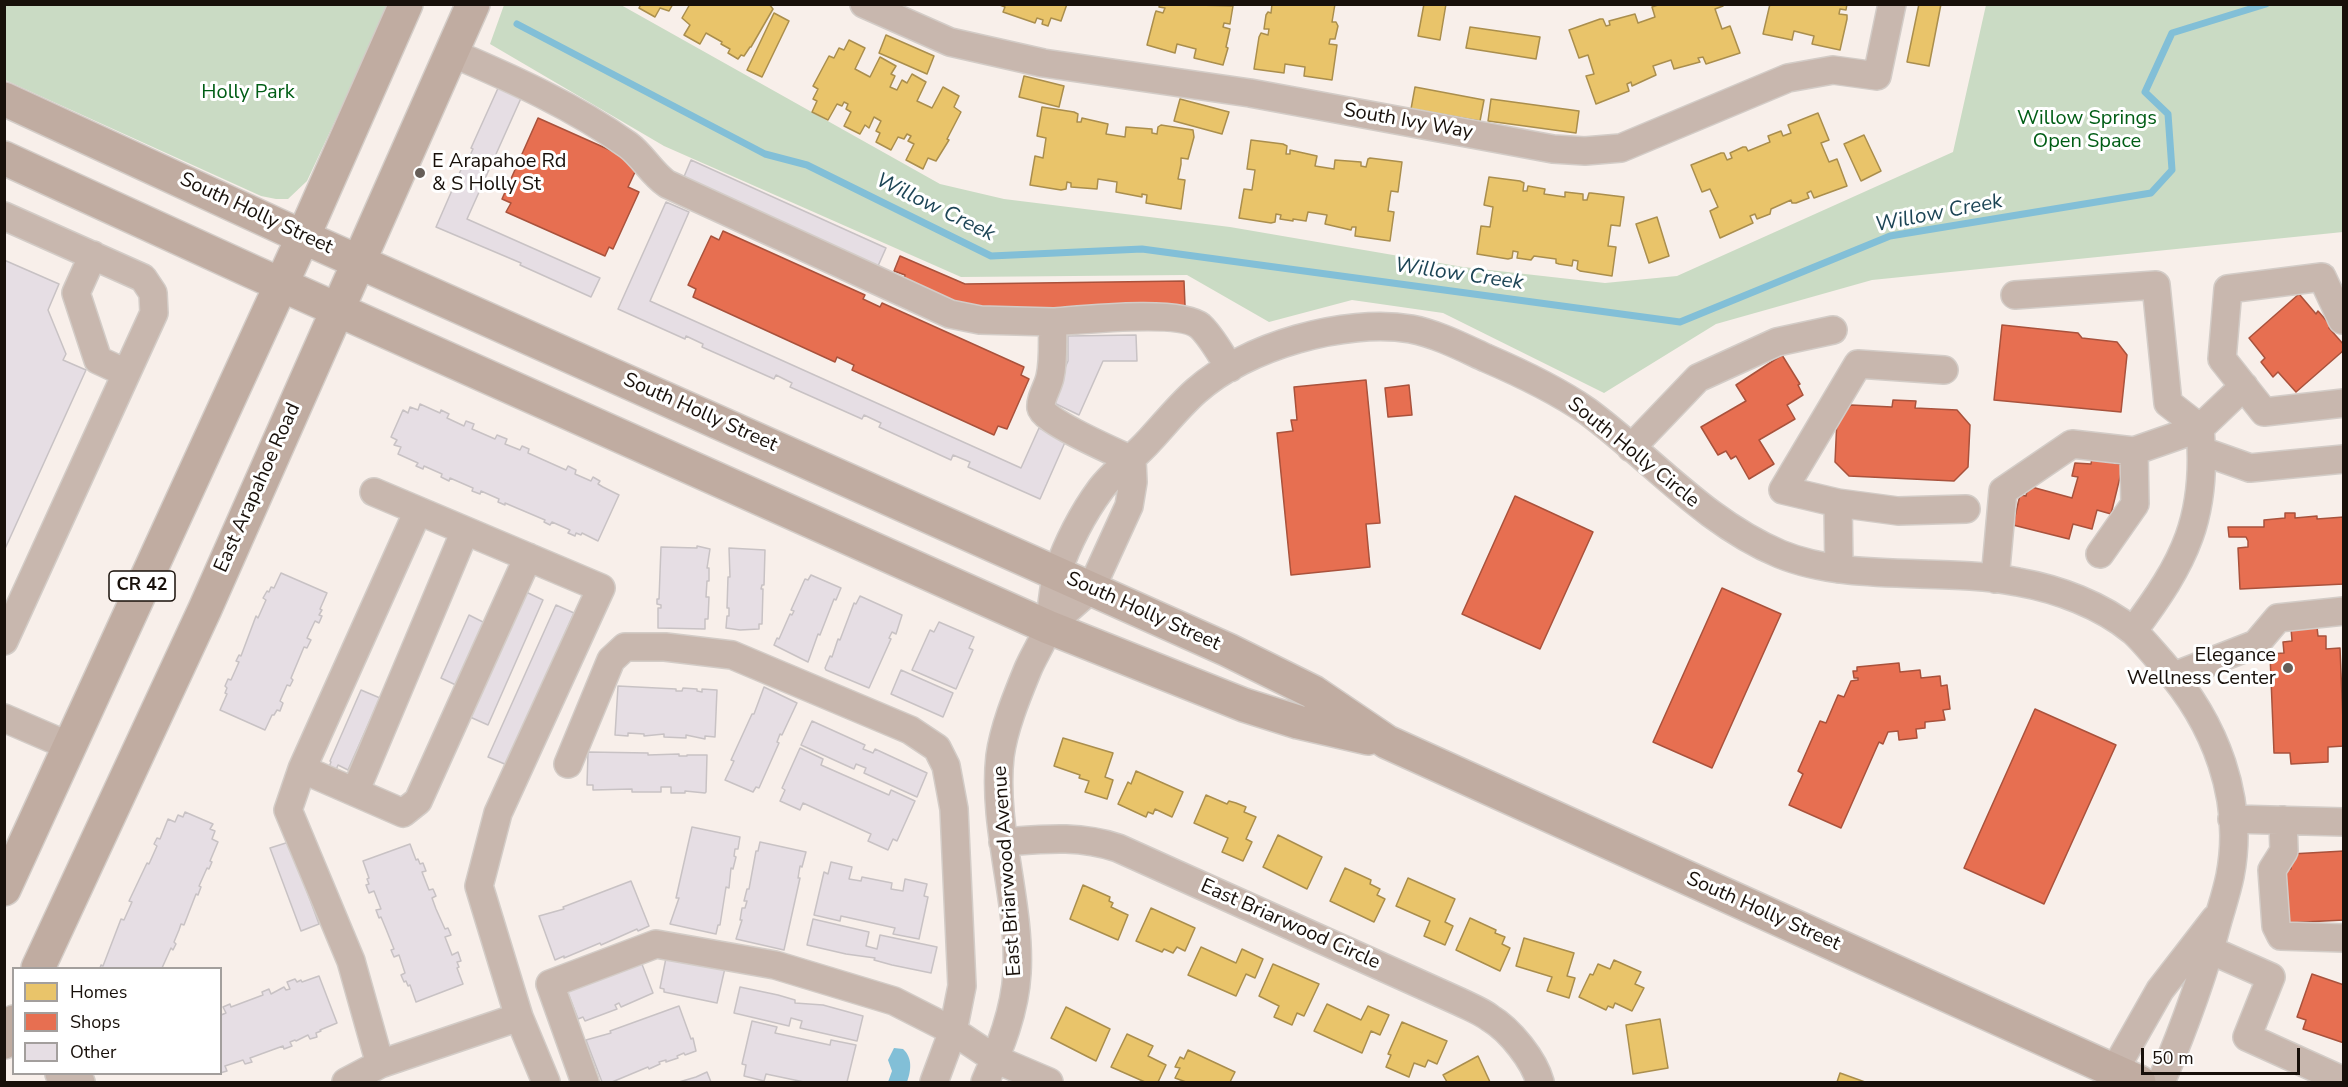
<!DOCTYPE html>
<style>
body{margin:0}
#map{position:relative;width:2348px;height:1087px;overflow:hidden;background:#f8efea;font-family:"Nunito Sans",sans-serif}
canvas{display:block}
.frame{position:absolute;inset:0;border:6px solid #18100a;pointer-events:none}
.legend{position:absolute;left:12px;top:967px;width:210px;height:108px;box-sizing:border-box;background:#fff;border:2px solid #a39f9d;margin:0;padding:8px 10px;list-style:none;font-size:18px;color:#18100a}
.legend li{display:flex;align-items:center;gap:12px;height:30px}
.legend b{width:30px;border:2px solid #a39f9d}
.scale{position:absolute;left:2141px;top:1048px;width:159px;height:27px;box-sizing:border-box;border:3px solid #18100a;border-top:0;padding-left:8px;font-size:18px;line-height:21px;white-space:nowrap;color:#18100a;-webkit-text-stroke:4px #fff;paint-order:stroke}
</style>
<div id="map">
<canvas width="2348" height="1087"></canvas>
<div class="frame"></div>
<ul class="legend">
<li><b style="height:16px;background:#e9c46a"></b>Homes</li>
<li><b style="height:16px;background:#e76f51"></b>Shops</li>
<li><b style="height:16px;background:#e6dee4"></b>Other</li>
</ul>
<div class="scale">50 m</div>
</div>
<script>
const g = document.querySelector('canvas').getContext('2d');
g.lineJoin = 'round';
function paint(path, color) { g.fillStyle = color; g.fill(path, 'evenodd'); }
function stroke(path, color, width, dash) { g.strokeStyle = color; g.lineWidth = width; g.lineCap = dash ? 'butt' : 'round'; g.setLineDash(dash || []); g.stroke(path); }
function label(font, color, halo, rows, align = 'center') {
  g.font = font + ' "Nunito Sans",sans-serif'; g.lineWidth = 6; g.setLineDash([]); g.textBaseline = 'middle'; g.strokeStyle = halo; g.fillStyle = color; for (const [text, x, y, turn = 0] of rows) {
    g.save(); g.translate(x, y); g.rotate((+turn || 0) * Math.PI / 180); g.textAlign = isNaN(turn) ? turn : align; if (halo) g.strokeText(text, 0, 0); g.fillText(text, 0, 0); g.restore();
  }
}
const green = new Path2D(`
 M5,5H389L307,181L288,199H276L261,196L5,80Z
 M504,5H621L940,184L1004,199L1230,227L1463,267L1605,283L1677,276L1953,152L1986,5H2343V232L1872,280L1716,324L1604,393L1443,313L1352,300L1269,322L1187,275L961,277L664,146L490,44Z`);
const water = new Path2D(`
 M894,1048L903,1049C913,1058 911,1071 907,1082H888L892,1071L888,1060Z`);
const homes = new Path2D(`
 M641,4H673L669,11L660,8L655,17L639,8Z
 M690,4H769L773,9L751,47H750L744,56L741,55L738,59L728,53L730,49L721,44L722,42L706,33L700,44L684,35L690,25L682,18Z
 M997,4H1067L1061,21L1051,18L1048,26L1042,24L1043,20L1037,18L1035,23L1003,12L1005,7Z
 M1160,4L1233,6L1230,24L1224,23L1223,27L1230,29L1226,47L1228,48L1223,65L1194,58L1196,49L1177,44L1175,53L1147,45L1155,14L1156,11L1163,13L1165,8L1159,7Z
 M1272,4H1335L1332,22H1336L1338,26L1335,39H1330L1329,44L1337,45L1332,80L1304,76L1305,67L1285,64L1284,73L1254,69L1259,37L1261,33L1268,35L1269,29H1264L1266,15L1268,12L1271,13Z
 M1424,4H1446L1440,40L1418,36Z
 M1661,4H1722L1723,6L1715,9L1722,29L1730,26L1740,53L1706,64L1703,57L1698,58L1700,62L1674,69L1671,60L1653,66L1656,75L1632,86L1631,82L1627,84L1629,91L1596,104L1586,76L1594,74L1588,55L1579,58L1569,30L1600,19H1603L1606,26L1610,25L1609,21L1635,14L1638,23L1655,17L1652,7Z
 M1770,4H1847L1846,10L1840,9L1839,14L1847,15V19L1840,50L1812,44L1814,36L1794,31L1792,40L1763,34Z
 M1919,4H1941L1929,66L1907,62Z
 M774,13L789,21L762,77L747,70Z
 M1470,27L1540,37L1536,59L1466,48Z
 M886,35L934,56L927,74L879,53Z
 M849,40L865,48L855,69L870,77L880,57L896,66L891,74L895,76L890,87L897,90L902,80L907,83L912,74L926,82L917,101L932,108L943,87L959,96L954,107L961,112L947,139L949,140L936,161L928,158L923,169L906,160L914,144L908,141L911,136L907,134L904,139L898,137L891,150L876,142L880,133L876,131L881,121L874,117L869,128L865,125L860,134L844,126L851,112L846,109L848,104L844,102L842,106L837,104L828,120L812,112L817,101L813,99L818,89L813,86L829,56L834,58L839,48L844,50Z
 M1024,76L1064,86L1059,107L1019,97Z
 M1415,87L1484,100L1480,121L1411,109Z
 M1180,99L1229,112L1222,134L1174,121Z
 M1491,99L1579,111L1576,133L1488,121Z
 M1042,107L1074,112L1078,114L1077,122H1081L1082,118L1108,124L1106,134L1125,137L1126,127L1152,129V133L1157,134L1158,127L1161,125L1193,130L1194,137L1188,159L1181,158V164L1178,179L1185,180L1181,209L1146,203L1147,195L1142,194V197L1116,192L1117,182L1098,179L1097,189L1071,187V183L1067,182L1066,189L1061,190L1030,185L1035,156L1043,158L1046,138L1037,136Z
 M1818,113L1829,140L1821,143L1829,162L1837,159L1847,186L1814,198L1811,191L1807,193L1809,198L1796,203H1792L1791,200L1771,209L1770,214L1757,219L1755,214L1750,216L1753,223L1720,238L1710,211L1718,207L1710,189L1702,192L1691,165L1721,153H1724L1727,160L1732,158L1730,153L1743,147H1746L1748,151L1770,142L1768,136L1781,131L1783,136L1791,133L1788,125Z
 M1864,135L1881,171L1861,181L1844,144Z
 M1251,140L1283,144L1287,146L1286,154H1290V150L1317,156L1315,166L1334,169L1335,160L1361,162V166L1366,167L1368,159L1370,158L1402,162L1398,192L1391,191L1390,197L1388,211L1394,212L1390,241L1355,236L1356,227H1352L1351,230L1325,224L1327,215L1308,212L1306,221L1293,219V221L1280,219L1281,215L1276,214L1275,222L1271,223L1239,218L1244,189L1252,190L1255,170L1247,169Z
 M1489,177L1520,181L1524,183L1523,191H1527L1528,186L1545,189L1544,194L1565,197V192L1583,194V200H1587L1589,193H1591L1624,197L1620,226L1611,225L1608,246L1616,247L1612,276L1580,271L1577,269L1578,261L1573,260L1572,266L1559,264L1556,263V259L1534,256L1531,260L1517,258L1518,252L1513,251L1512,258L1508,259L1477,254L1481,226L1490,227L1493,207L1484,205Z
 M1657,217L1669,256L1649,263L1636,224Z
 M1063,738L1113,753L1105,777L1113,780L1107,799L1085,792L1089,781L1079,778L1080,775L1054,766Z
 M1136,771L1183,792L1172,817L1155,809L1153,814L1148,812L1146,817L1118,804L1128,782L1131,784Z
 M1206,795L1227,804L1229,801L1236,803L1246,807L1244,812L1256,817L1246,839L1252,842L1243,861L1222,852L1228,838L1194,823Z
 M1278,835L1322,857L1307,889L1263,867Z
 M1345,868L1371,880L1370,884L1380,889L1377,895L1385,899L1374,922L1330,901Z
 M1408,878L1455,899L1445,922L1453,926L1445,945L1424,936L1430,921L1396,906Z
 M1083,885L1110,897L1109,901L1113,903L1111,907L1128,915L1118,940L1070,919Z
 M1151,908L1195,928L1185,951L1177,947L1173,953L1164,949L1162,952L1136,941Z
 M1470,918L1496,930L1495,933L1505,937L1502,944L1510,948L1500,971L1456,950Z
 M1524,938L1574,953L1567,976L1575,978L1569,998L1547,991L1552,977L1516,966Z
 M1201,947L1236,963L1242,949L1263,959L1255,978L1246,974L1236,996L1188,975Z
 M1614,960L1641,972L1635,984L1644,988L1632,1011L1615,1003L1613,1008L1608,1006L1606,1010L1579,997L1590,974L1593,975L1598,964L1610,969Z
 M1273,964L1319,984L1304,1016L1297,1013L1292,1025L1274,1017L1279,1006L1259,996Z
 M1327,1004L1361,1020L1368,1006L1389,1015L1380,1035L1371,1031L1362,1053L1314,1031Z
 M1066,1007L1110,1029L1096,1061L1051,1038Z
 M1660,1019L1668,1068L1633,1074L1626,1025Z
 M1402,1022L1447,1041L1437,1064L1428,1060L1425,1067L1414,1063L1409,1077L1386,1067L1391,1055L1388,1054Z
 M1127,1034L1153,1046L1148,1056L1166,1065L1158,1082H1145L1111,1067Z
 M1188,1050L1235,1072L1230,1082H1186L1175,1078L1180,1068L1175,1067L1180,1057L1184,1059Z
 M1478,1056L1490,1082H1447L1443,1075Z
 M1840,1073L1865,1082H1837Z`);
const shops = new Path2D(`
 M538,118L630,159L635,172L628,187L639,192L613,249L609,247L605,256L506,212L511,203L502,199Z
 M723,231L865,295L863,299L880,307L882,303L1024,367L1021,375L1029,379L1007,429L998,426L994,435L852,370L854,365L837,357L835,362L693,297L696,289L688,285L711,236L719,240Z
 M900,256L965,284L1184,281L1185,306L970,309L904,279L905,275L894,271Z
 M2299,294L2316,314L2318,311L2331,326L2329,328L2344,345V350L2296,392L2278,372L2273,377L2261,362L2265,358L2249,338Z
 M2002,325L2078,333L2082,338L2117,342L2127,355L2121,412L1994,400Z
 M1782,355L1800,384L1798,385L1803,395L1787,405L1795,419L1759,440L1774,464L1749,479L1736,456L1731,459L1726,451L1718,455L1701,427L1746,401L1736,385Z
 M1366,380L1380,523L1366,524L1370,567L1291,575L1277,433L1293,431L1291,420H1297L1294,387Z
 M1409,385L1412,415L1388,417L1385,388Z
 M1893,400L1916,401L1915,408L1957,410L1970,425L1968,467L1954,481L1849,476L1835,462L1837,419L1851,405L1892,407Z
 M2092,458L2123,465L2111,514L2097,510L2092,529L2073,524L2069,539L2013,525L2020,495L2026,496L2028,486L2072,498L2078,477L2072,476L2075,463L2091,464Z
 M1515,496L1593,532L1540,649L1462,614Z
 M2285,513H2295V518L2317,516V519L2344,517V584L2240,589L2238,548L2248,547V541L2246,537H2229L2228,527H2264V520L2285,518Z
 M1722,588L1781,614L1712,768L1653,742Z
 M2317,627L2318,636H2326V649L2340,648L2344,746L2328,747V762L2291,764L2290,753H2274L2270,654L2284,653L2283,642L2292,641L2291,628Z
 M1899,663L1900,672L1920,670L1921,678L1940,676L1941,686L1947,685L1950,709L1943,710L1945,720L1925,722V728L1916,729L1917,738L1899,740L1898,731L1888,732L1883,744L1879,742L1841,828L1789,805L1803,774L1798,771L1820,721L1826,723L1838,695L1844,697L1851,681L1858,680V678H1854L1853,671H1857V667Z
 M2035,709L2116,745L2044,904L1964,868Z
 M2344,851V920L2285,923L2282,869H2291V854Z
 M2312,974L2344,985V1043L2303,1029L2306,1020L2297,1017Z`);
const stream = new Path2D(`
 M517,24L765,154L807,165L991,256L1142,249L1680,322L1890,236L2151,193L2172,170L2168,114L2145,92L2172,33L2266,4`);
const building = new Path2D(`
 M499,86L522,96L467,219L600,278L591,297L520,265L521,263L436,227L463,165L465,166L473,149L471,148Z
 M691,160L886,248L878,266L683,179Z
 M666,202L689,212L650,301L1021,468L1039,428L1066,440L1040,499L968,467L970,462L953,455L951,460L879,427L881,423L864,415L862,419L790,387L792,383L776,375L774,379L702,347L703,344L686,336L685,339L618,309Z
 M4,260L59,284L48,310L66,354L63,360L86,370L4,551Z
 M1136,335L1137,361H1103L1079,415L1050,401L1068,361V336Z
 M420,404L440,413L441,410L449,414L447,418L464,426L466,421L474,424L472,429L495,439L497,435L507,439L505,444L520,450L522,446L529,449L528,453L566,470L568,466L576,470L575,474L591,481L593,477L600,481L598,484L603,487L619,495L598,541L582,533L581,535L576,533L575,536L568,533L570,530L552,522L550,525L544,522L545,520L505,503V505L498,502L499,499L481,491L480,494L472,491L473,488L450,478L449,481L441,477L442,474L424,466L423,469L416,466L418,463L398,454L401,447L394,445L397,440L391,437L403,410L408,413L410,407L418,410Z
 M697,546L710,549L707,568H709V581H707L706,597H709L708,619H705V629L658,628V608H661V605L657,604V599H659L661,547L697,548Z
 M729,548L765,550L764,585H762L761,589H763L762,624H759V629L740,630L726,628L727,616H729V608H727L728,577H730Z
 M281,573L327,593L320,609L322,610L319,615L322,616L319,623L315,621L307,638L311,640L307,648L304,647L291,678L293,680L290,686L287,685L280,701L283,703L280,711L277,710L274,715H272L265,730L220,710L227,694L225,693L227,688L225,686L228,679L231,680L239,662L236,661L239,655L241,656L256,616L258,618L266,600L263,598L267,591L269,592L271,587L274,588Z
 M811,575L841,588L836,600L834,599L820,635L818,634L808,662L774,645L777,638L779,639L790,614L792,615L794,611L791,610L805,579L808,580Z
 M526,592L543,600L488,725L470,717Z
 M860,596L902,615L896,634L892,632L889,638L891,639L869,688L826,670L825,668L830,656L832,657L838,639L840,640L854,603L856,604Z
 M556,605L574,613L507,765L488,757Z
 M469,615L487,624L460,687L441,678Z
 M939,622L974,637L969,648L973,650L956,689L912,670L930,630L934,632Z
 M901,670L953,693L943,717L891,694Z
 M618,686L676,689V691H682L683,688L697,689V691L702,692V689L717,690L715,737L705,736V739L686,735V738L664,737V734L644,736V734L628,733V736L615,735Z
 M764,687L797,703L782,735L780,734L777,742L779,743L759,788L756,787L753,792L725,780L734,761L731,760L752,714H754Z
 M361,690L380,698L348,770L338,765L336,770L329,767L331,762L330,761Z
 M812,721L865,745L863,749L873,753L875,749L927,773L917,797L864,773L866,768L856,764L854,769L801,745Z
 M800,748L823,759L821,765L889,795L891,790L915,801L897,841L893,839L888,850L868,841L871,834L803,803L800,810L780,801L785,790L782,788Z
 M588,752L648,753V755L679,754V756H687V755H707L706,792L705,793L685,791V793H671V787H661V792H632V789L593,790V785H587Z
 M185,812L213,824L210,829L215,831L212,839L218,842L210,861L212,862L209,869L207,868L199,886L201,887L198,895L196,894L184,925L181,924L179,930L174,942L176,944L173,950L171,948L162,968H100L101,965L103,966L121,919L124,920L132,902L129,901L147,863L149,864L157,846L154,844L157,838L160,839L168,819L175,822L178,815L183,817Z
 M692,827L740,837L738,849H735L734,856L736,857L733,869L731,868L729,888L726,887L720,925H718L716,934L670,924L679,898H676Z
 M289,842L319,924L301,931L270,848Z
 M760,842L806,852L802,867L800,866L798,878H800L784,950L736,939L742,920H740L742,908H745L747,901H744L747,889H749L756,851H758Z
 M410,844L416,860L418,859L420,864L423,863L426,871L422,872L429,890L433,889L436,896L432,898L436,909L445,929L448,928L451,935L445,937L452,955L458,952L461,961L457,962L459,967L457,968L463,984L416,1002L410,985L408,986L406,981L404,982L401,975L405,973L399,955L394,957L391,950L394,949L386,929L381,917L379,918L376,910L381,909L374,891L369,893L366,885L369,884L367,879L369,878L363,861Z
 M831,862L852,867L849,879L861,881L862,877L892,883L891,889L903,891L905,879L927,884L924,896L928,897L919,939L893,934L895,928L841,916L840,921L814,915L824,872L828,874Z
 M631,881L649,926L638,931L637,929L601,945L600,943L564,958V956L555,960L539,916L564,909L563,907Z
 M813,919L869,932L866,946L877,949L880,935L937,947L931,973L892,965L874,960L875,958L846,954L807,945Z
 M666,958L725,968L717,1003L664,992V989L660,988Z
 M640,959L653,993L621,1007L619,1003L615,1005L617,1009L585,1021L583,1017L578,1019L566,988Z
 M319,976L337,1023L320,1030L321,1031L316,1033L317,1037L310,1039L308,1035L296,1041L295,1040L290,1042L292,1046L284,1049L283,1046L250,1058L252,1062L245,1064L243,1060L225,1066L227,1071L220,1073V1013L221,1015L226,1013L223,1007L230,1004L231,1007L263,995L262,992L269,989L271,994L284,987L286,990L290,989L287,982L295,979L297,982L301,980L302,982Z
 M740,987L778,995L795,1000V1003L823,1005L863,1016L857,1041L800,1028L802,1021L791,1018L789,1026L734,1013Z
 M679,1006L691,1039L693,1038L696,1051L685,1055L684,1053L677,1056L678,1058L666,1062V1060L659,1062L660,1064L649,1069L648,1067L612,1082H602L586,1040L611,1033L610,1031Z
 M752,1021L777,1027L775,1033L830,1045L831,1040L856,1045L847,1082H804L766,1074L764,1081L744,1076L746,1065L742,1064Z
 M707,1072L711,1082H679L696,1077Z`);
const minor = new Path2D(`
 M864,4L950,42L1043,63L1250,93L1553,149L1585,151L1621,148L1788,78L1833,70L1877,76L1892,4
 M452,53C513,79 573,106 628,145C643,156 651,173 667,184L950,314L980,320L1053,322C1052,340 1054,360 1050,377C1048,387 1040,398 1041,408C1043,421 1117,453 1132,460
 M4,216L143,278L153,293L154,313L4,641
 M93,255L76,293L98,360L126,373
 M2015,295L2156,285L2168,403L2200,428
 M2342,320L2322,277L2228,289L2222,359L2264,412L2344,403
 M1053,322C1081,320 1180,309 1200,326C1212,337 1221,355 1230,368
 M1631,448L1698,378L1777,342L1833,330
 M2134,451L2200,428L2244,386
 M2202,451L2250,468L2344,459
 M374,492L601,588L498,813L479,886L519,1017L546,1082
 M1838,503L1898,511L1966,509
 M1839,569L1838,503L1783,490L1858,364L1944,370
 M1995,579L2003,491L2072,444L2134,451L2135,504L2100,554
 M1048,627L1091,589L1129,506L1133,482L1132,460
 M2133,631C2185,562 2208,517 2200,428
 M2174,676L2256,644L2278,618L2344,611
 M4,718L69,746
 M568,764L611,660L625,647H665L732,655L910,730L937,748L946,766L954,809L962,986L953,1031L934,1082
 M302,769L403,813L418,801L528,557
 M355,792L465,531
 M2232,819L2344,822
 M2283,820L2284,851L2272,870L2276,926L2281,936L2344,938
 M1003,842C1045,839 1078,835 1118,848L1460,1002C1470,1007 1481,1011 1490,1018C1510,1030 1534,1060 1540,1082
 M2210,950L2271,977L2247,1037L2342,1080
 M380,1064L351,961L288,810L302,769L418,511
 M2114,1071L2160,990L2215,919
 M59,1074L81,1082
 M346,1082L380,1064L519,1017
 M585,1082L550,984L656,944L775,965L894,1001L953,1031L995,1059L1049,1082
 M985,1082C1000,1048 1015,1011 1017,973C1021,903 992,827 1000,756C1004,727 1017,696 1028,669C1034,655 1043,642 1048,627C1053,609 1052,589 1058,571C1067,544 1083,513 1100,490C1113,472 1134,458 1149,441C1164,425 1179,406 1196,391C1246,346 1345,318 1411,329C1437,334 1462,347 1486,358C1521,373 1555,389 1587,411C1652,459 1704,522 1780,554C1850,583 1944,567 2018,582C2058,589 2101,605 2133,631C2144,641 2154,654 2164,665C2215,722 2245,799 2230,876C2227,891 2222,906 2218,920C2203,977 2184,1028 2161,1082`);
const major = new Path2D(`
 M4,99L303,237L1228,650L1313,692L1387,742L2139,1082
 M4,158L253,272L1048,627L1244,705L1298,722L1368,738
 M4,889L303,237L406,4
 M38,968L205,609L473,4
 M4,1042L14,1022`);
const markers = [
 [420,173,6,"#665e58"],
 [2288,668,6,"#665e58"]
];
const shields = [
 [142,586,66]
];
const shieldNames = [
 ["CR 42",142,586]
];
const parkNames = [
 ["Holly Park",248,93],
 ["Willow Springs",2087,119],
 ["Open Space",2087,142]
];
const streetNames = [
 ["South Ivy Way",1408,122,10],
 ["South Holly Street",256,214,25],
 ["South Holly Street",700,413,24],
 ["South Holly Circle",1633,453,39],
 ["East Arapahoe Road",258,488,-66],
 ["South Holly Street",1143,612,24],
 ["East Briarwood Avenue",1008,871,-94],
 ["South Holly Street",1763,912,24],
 ["East Briarwood Circle",1290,925,24]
];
const poiNames = [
 ["E Arapahoe Rd",432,162],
 ["& S Holly St",432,185],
 ["Elegance",2276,656,"right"],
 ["Wellness Center",2276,679,"right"]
];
const waterNames = [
 ["Willow Creek",935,208,26],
 ["Willow Creek",1939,214,-11],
 ["Willow Creek",1459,275,8]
];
paint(green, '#cadbc4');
paint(water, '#82bfd7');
paint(homes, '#e9c46a');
stroke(homes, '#aa8e4d', 1.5);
paint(shops, '#e76f51');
stroke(shops, '#a9523c', 1.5);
stroke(stream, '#82bfd7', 7);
paint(building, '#e6dee4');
stroke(building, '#c8c2c4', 1.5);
stroke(minor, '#d3ccc7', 30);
stroke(major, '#d3ccc7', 36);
stroke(minor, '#c8b7ae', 27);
stroke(major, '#c0aca1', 33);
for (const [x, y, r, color] of markers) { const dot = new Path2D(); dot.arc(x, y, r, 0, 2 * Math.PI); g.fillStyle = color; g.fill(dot); stroke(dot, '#fff', 2); }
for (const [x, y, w] of shields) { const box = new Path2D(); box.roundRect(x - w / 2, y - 15, w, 30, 4.5); g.fillStyle = '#fff'; g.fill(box); stroke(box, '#18100a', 1.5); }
label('bold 18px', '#18100a', null, shieldNames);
label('20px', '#005d15', '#fff', parkNames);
label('20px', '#18100a', '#fff', streetNames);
label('20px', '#18100a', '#fff', poiNames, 'left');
label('italic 21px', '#1d4556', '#fff', waterNames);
</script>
